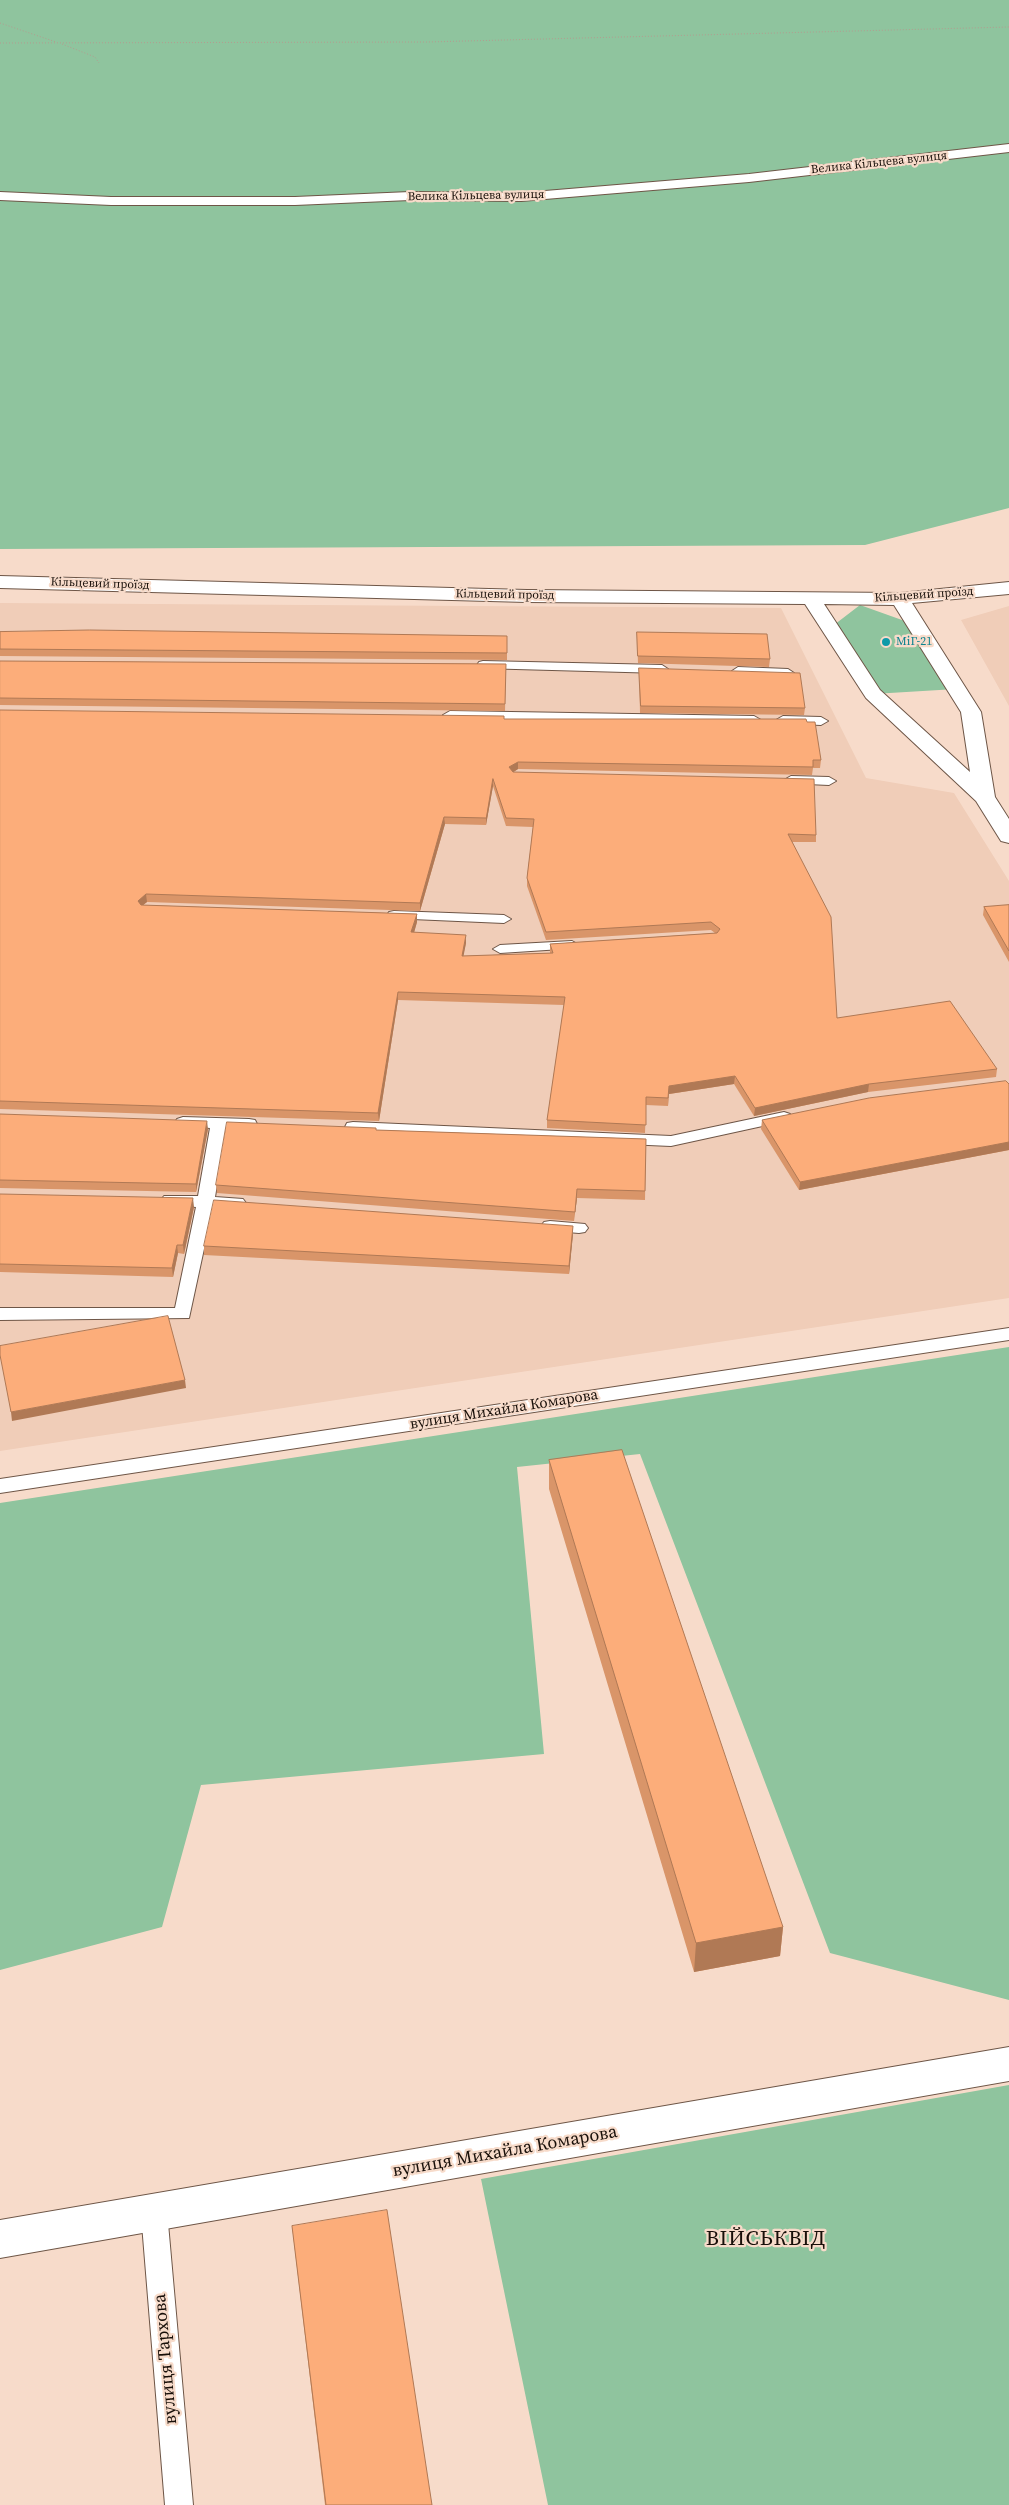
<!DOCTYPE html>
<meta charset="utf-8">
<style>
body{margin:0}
canvas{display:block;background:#f7dbca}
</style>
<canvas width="1009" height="2505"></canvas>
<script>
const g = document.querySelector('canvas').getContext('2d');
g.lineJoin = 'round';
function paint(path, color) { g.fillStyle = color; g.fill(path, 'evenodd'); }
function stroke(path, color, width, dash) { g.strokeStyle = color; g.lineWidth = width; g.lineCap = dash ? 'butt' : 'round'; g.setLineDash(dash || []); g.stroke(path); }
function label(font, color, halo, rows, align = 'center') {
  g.font = font + ' "Source Serif 4",serif'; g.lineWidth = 4.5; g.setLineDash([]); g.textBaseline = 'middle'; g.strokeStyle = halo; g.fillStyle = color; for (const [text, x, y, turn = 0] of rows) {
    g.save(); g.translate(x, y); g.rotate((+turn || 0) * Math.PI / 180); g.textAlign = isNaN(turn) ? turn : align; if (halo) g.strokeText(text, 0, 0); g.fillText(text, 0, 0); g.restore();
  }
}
const built = new Path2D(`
 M0,603L781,608L866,778L954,793L1009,881V1298L0,1451Z
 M1009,606V706L961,620Z`);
const green = new Path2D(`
 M0,0H1009V508L865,545L0,549Z
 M860,605L916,625L956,689L873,694L830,628Z
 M1009,1347V2000L830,1953L640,1454L517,1467L544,1754L201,1785L162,1927L0,1970V1503Z
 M1009,2085V2505H548L481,2179Z`);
const path = new Path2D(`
 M0,23L56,42
 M0,43L427,42L1009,27
 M62,44L95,57L99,63`);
const lane = new Path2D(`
 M483,661L662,665L668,669L662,673L479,668L477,665L479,662Z
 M738,667L788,669L794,673L788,677L734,674L732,671Z
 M450,711L754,716L761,720L754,724L445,718L443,715Z
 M783,716L821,717L828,721L821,725L778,723L776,720Z
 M791,776L829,777L836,781L829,785L786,783L784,780Z
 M394,911L504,915L511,919L504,923L389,918L387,915L389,912Z
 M572,941L579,945L577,948L500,953L493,949L500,945Z
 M784,1112L790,1114L792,1117L790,1120L671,1146L353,1132L347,1131L345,1127L347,1123L353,1122L671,1136Z
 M183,1117L249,1119L255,1120L257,1124L255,1128H226L215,1197L243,1199L246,1203L243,1207H213L189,1318L0,1320V1308H175L196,1207L164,1204L161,1200L164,1196H198L210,1128L177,1125L175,1122L177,1119Z
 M550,1221L585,1224L588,1228L585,1232L579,1233L544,1230L541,1226L544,1222Z
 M1009,1328V1340L0,1493V1479Z
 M154,2200L163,2204L167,2212L193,2505H165L141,2212L145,2204Z`);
const street = new Path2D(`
 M1009,144V152L749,182L521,201L410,200L295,205H111L0,200V192L111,197H295L410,192L521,193L749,174Z
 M0,576L527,590L900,593L1009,582V594L912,603L981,712L995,797L1009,819V843L1001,841L976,801L866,698L805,604L527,602L0,588ZM824,604L894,605L961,712L970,772L880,690Z
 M1009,2047V2081L0,2258V2220Z`);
const wall = new Path2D(`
 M0,632L507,636V660L0,656Z
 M637,632L770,659L769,667L638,663Z
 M0,661L506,664L505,711L0,705Z
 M639,668L805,708L804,715L640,713Z
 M0,710L504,719L807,722L821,760L820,768H813L812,775L518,769L513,772L816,835V842H792L837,1018L997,1069L996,1077L868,1092L754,1116L734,1084L669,1094L668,1106L646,1105L645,1133L547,1128V1120L564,1005L398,1000L379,1121L0,1109ZM493,786L506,826L533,827L527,878V886L546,940L711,930L715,933L550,944V953L463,956L466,943L414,932L417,922V914L143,905L147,902L420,911L445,824L486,825Z
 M1009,905V962L983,915L984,907Z
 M1009,1084V1150L799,1190L761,1129L762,1120Z
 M0,1114L208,1129L196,1192L0,1188Z
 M376,1128V1130L646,1139L645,1200L577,1198L574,1221L217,1193L216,1185Z
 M0,1194L194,1207L184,1254L178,1253L173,1277L0,1272Z
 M573,1234L569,1274L204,1255V1246Z
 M549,1460L783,1927L780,1956L694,1972L549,1489Z
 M292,2226L432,2505H325Z`);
const shadedWall = new Path2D(`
 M518,762V769L509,775V767Z
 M493,779V786L486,825V818Z
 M444,817L445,824L420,911V903Z
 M146,894L147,902L138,909V901Z
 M417,914V922L412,940L411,932Z
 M466,935V943L462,964V956Z
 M398,992V1000L379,1121L378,1113Z
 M735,1076L734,1084L669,1094L668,1106L669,1086Z
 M869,1084L868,1092L754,1116L755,1108Z
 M207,1121L208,1129L196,1192V1184Z
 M1009,1142V1150L799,1190L800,1182Z
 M577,1189V1198L574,1221L575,1212Z
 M193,1198L194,1207L184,1254L183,1245Z
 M573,1226V1234L569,1274V1266Z
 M177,1245L178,1253L173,1277L172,1268Z
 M185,1380L186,1388L12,1421L11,1412Z
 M783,1927L780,1956L694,1972L696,1943Z`);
const building = new Path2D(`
 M90,630L507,636V653L0,649V632Z
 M637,632L767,634L770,659L638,656Z
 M0,661L506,664L505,704L0,698Z
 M639,668L800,673L805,708L641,706Z
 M0,710L504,716V719H806L807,722H815L821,760H813V767L518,762L509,767L513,772L814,779L816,835L788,834L831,917L837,1018L950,1001L997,1069L869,1084L755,1108L735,1076L669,1086L668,1098L646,1097V1125L547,1120L565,997L398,992L378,1113L0,1101ZM493,779L506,818L534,819L527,878L546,932L711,922L720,929L717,933L550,944L553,953L462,956L466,935L411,932L417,914L141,905L138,901L146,894L420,903L444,817L486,818Z
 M1009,905V951L984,907Z
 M1006,1081L1009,1084V1142L800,1182L762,1120L869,1098Z
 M0,1114L207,1121L196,1184L0,1180Z
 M227,1122L376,1128V1130L646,1139L645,1191L577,1189L575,1212L216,1185Z
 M0,1194L193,1198L183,1245H177L172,1268L0,1264Z
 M214,1200L573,1226L569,1266L204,1246Z
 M168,1316L185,1380L11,1412L0,1355V1346Z
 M622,1450L783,1927L696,1943L549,1460Z
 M387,2210L432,2505H326L292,2226Z`);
const markers = [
 [886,642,5,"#0f9aa8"]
];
const farStreetnames = [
 ["Велика Кільцева вулиця",879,163,-6],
 ["Велика Кільцева вулиця",476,196,-1],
 ["Кільцевий проїзд",100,584,2],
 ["Кільцевий проїзд",505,595,1],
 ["Кільцевий проїзд",924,595,-4]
];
const farCulturenames = [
 ["МіГ-21",896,642]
];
const streetNames = [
 ["вулиця Михайла Комарова",504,1410,-9]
];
const nearStreetnames = [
 ["вулиця Михайла Комарова",505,2152,-10],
 ["вулиця Тархова",166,2359,-95]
];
const nearQuarternames = [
 ["ВІЙСЬКВІД",766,2240]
];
paint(built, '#f0cdb8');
paint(green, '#8fc49e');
stroke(lane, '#6e5647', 2);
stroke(street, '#6e5647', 2);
stroke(path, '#b39d8f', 1, [1, 2]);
paint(lane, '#fff');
paint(street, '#fff');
paint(wall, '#d99569');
paint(shadedWall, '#b07955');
paint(building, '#fcad7a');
stroke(building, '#b07955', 1);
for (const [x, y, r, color] of markers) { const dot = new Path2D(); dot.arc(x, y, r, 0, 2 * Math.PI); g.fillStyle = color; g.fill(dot); stroke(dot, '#f7dbca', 2); }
label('12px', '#180f09', '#f7dbca', farStreetnames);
label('12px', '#0d838f', '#f7dbca', farCulturenames, 'left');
label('15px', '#180f09', '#f7dbca', streetNames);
label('18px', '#180f09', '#f7dbca', nearStreetnames);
g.letterSpacing = '1px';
label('21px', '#180f09', '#f7dbca', nearQuarternames);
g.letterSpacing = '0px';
</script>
